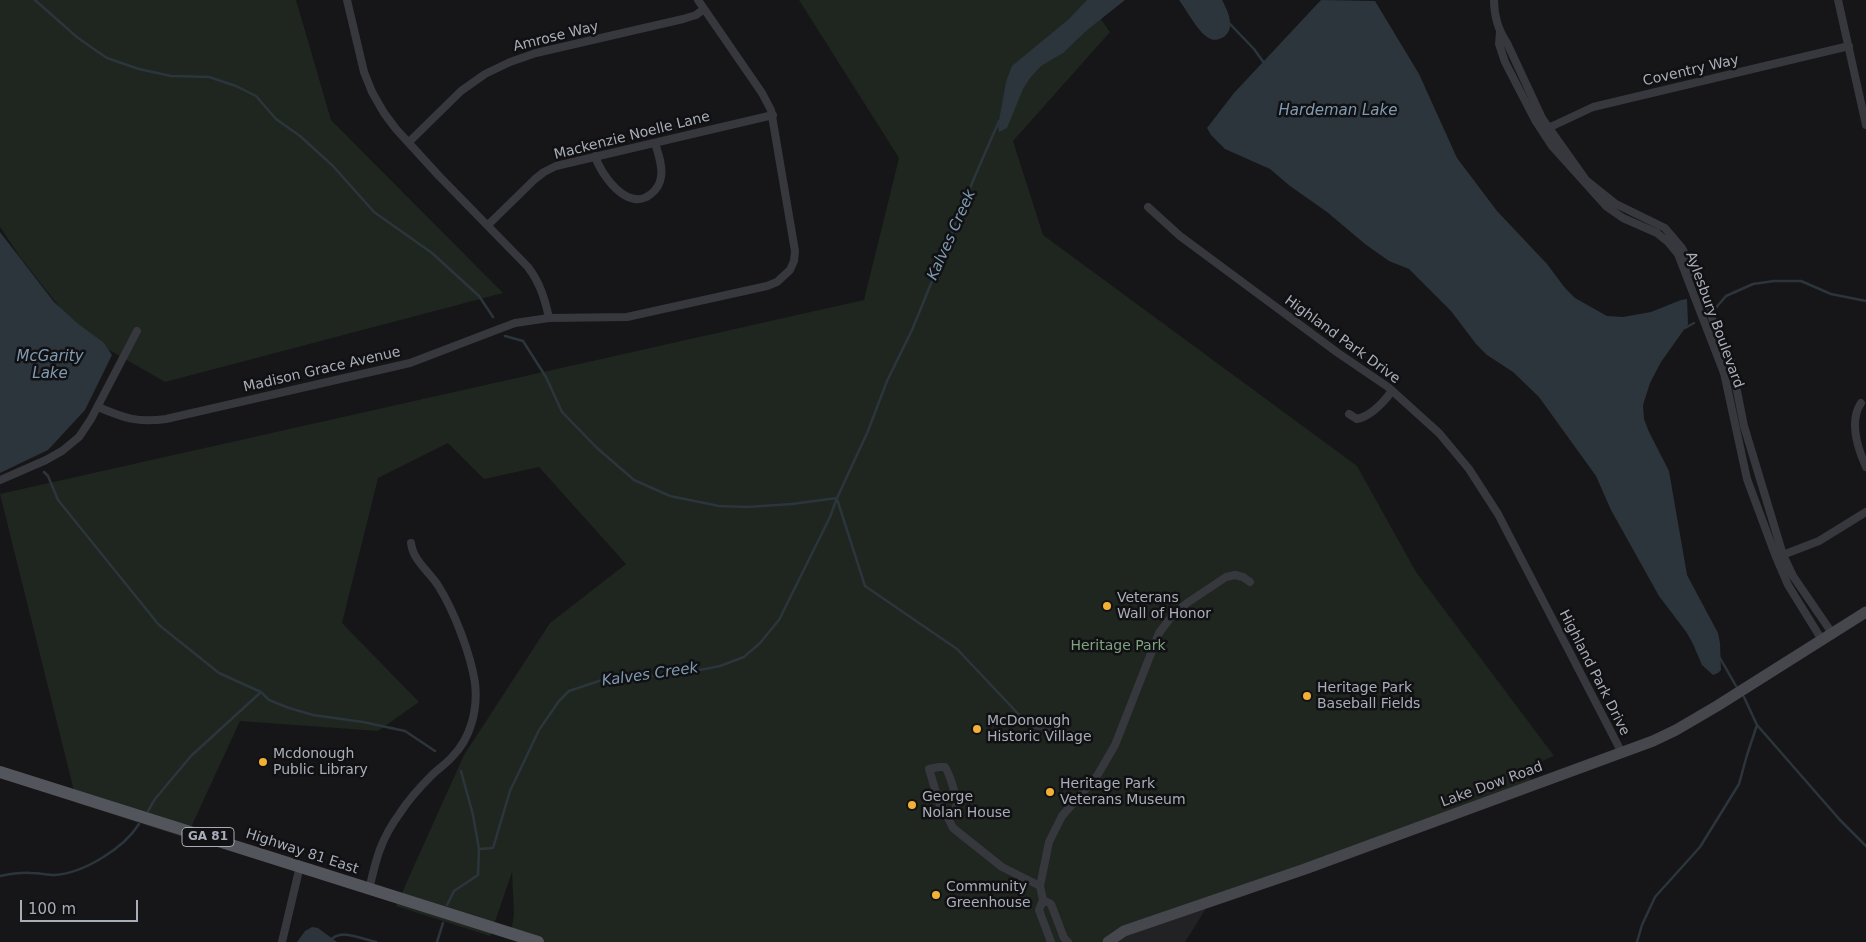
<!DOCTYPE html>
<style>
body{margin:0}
#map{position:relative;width:1866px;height:942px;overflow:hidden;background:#161618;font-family:"DejaVu Sans",sans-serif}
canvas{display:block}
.scale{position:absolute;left:20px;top:900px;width:118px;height:22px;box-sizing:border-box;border:2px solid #a8adb8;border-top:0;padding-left:6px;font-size:15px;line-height:18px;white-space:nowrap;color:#a8adb8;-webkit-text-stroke:4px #111113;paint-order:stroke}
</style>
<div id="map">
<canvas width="1866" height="942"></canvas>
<div class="scale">100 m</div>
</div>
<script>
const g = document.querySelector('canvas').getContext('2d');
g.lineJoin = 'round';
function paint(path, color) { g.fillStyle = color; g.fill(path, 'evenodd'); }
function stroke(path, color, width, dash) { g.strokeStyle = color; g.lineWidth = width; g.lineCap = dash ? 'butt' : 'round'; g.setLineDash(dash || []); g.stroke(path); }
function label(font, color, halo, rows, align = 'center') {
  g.font = font + ' "DejaVu Sans",sans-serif'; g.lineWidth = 5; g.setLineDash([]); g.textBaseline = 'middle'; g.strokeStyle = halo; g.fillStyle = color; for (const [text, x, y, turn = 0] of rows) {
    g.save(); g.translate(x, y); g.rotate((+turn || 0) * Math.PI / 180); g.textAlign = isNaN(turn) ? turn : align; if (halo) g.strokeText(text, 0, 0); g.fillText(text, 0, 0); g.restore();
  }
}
const built = new Path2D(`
 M1212,899L1185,942H1083Z`);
const green = new Path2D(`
 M0,0H296L331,120L503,293L165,382L80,333L20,257L0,227Z
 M799,0H1087L1110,32L1013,141L1043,235L1357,466L1416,572L1554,756L1525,768L1537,789L1106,942H539L511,933L514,914L512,872L490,936L396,906L464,755L550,623L626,564L539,467L484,479L448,443L378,478L342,623L419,702L378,731L240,721L186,838L77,803L0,494L864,300L899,158Z`);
const water = new Path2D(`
 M1087,0H1125L1086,31L1063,53L1041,66L1030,78L1023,89L1007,128L999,132L998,126L1006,82L1012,66L1069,19Z
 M1179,0H1222C1228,11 1237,30 1222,38C1219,39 1214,41 1211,39C1199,35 1187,10 1179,0Z
 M1321,0L1375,1L1419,74L1457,158L1497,211L1547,264L1565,288L1575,298L1607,316L1623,317L1651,312L1681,300L1687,299L1688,324L1661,362L1650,383L1643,405L1644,419L1649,432L1669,471L1687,575L1718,633L1720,643L1721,670L1718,673L1713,675L1702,665L1693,644L1687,633L1659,596L1611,510L1596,476L1539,397L1513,372L1487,355L1476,344L1451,311L1409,269L1389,261L1365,244L1327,212L1290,186L1270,169L1225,149L1211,135L1207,128L1234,93Z
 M0,232L54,302L77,323L104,343L112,355L85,410L48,450L0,473Z
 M312,927L318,928L337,942H297L305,931Z`);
const stream = new Path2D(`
 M35,0L78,38L107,58L139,69L171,76L209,77L236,86L256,96L276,119L300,136L333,166L374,212L432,253L479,296L493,317
 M1230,24L1254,49L1264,63
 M1714,310L1726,296L1753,284L1774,281H1801L1831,294L1866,301
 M1685,328L1694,323
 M505,336L523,341L546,377L562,412L597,448L634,480L670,496L719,506L747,507L792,504L837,498
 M44,472L48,476L58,500L159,625L219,673L261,692L269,700L289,708L313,715L363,722L405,731L435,751
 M837,499L865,586L957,649L1025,721L1035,728L1089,734
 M1720,658L1736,686
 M1744,697L1757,725L1840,820L1866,846
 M148,811L155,799L191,756L261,692
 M479,849L493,848L510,791L539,730L559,701L569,691L602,680L680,674L720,666L744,657L760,643L779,620L830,517L837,498L868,431L887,381L912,330L975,176L999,121
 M0,876C10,874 21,872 31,873C39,873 47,875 55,875C84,873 124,848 139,824
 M447,905L454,891L478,875L479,849L473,815L461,771
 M329,942C340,927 361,939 376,942
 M437,942L443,923
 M1637,942L1642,925L1655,897L1700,847L1739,784L1747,755L1757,725`);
const street = new Path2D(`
 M347,0L364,72L372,92L384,113L396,129L439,176L528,267C540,283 545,299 549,318L627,317L767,286L777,282L790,270L794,261L795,251L771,110L762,93L698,0
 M1494,0C1494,16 1498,30 1507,43L1542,118L1586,180L1616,204L1665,228L1682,248L1704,293L1714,324L1731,361L1744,426L1783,555L1793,576L1832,633
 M1838,0L1866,125
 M1500,32L1499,44L1505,62L1535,120L1552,146L1607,207L1623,218L1657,233L1668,242L1678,254L1724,373L1747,479L1776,557L1788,585L1822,640
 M1544,130L1593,107L1849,46
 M409,142L461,91L485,74L510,62L536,53L683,19L696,15L704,9
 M595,156C601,175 628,213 651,194C656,190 660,184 661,177C663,166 658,153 655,143
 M1148,207L1180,236L1338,353L1388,387L1439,433L1469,469L1498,514L1622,753
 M488,225L535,179L544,172L556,166L773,115
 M1861,403C1849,421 1857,447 1866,467
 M98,407C124,418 137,423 166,419L410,363L499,329L515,323L549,318
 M1349,414L1357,419C1371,416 1383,403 1392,391
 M0,480L46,460L62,451L79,437L91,419L137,331
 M1780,556L1819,541L1866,512
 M948,818C951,815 955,812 956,808C958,799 950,775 945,767H939L929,769L942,812L948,818L953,828L1002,867L1040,886
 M369,890C376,858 381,839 400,813C409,799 420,787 432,775C438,769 446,764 452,757C471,738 478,709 475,683C471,655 454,611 439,587C430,572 413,561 411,543
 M1043,900L1040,886L1049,842L1062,816L1097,776L1115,745L1159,633L1171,617L1187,603L1226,577L1235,575L1243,577L1250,582
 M282,942L300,866
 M1051,942L1039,910L1043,900L1051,904L1064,938L1068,942`);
const secondary = new Path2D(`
 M1108,942L1124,931L1305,869L1653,741L1676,730L1717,706L1866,612`);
const primary = new Path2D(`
 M0,772L538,942`);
const markers = [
 [1107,606,5,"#f2b134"],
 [1307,696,5,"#f2b134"],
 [977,729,5,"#f2b134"],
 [263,762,5,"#f2b134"],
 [1050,792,5,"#f2b134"],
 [912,805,5,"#f2b134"],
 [936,895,5,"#f2b134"]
];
const shields = [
 [208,837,52]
];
const shieldNames = [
 ["GA 81",208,837]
];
const streetNames = [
 ["Amrose Way",556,37,-14],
 ["Coventry Way",1691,71,-13],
 ["Mackenzie Noelle Lane",632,136,-14],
 ["Aylesbury Boulevard",1714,320,70],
 ["Highland Park Drive",1342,340,36],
 ["Madison Grace Avenue",322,370,-13],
 ["Highland Park Drive",1594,673,63],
 ["Lake Dow Road",1492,785,-20],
 ["Highway 81 East",302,852,18]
];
const poiNames = [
 ["Veterans",1117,598],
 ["Wall of Honor",1117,614],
 ["Heritage Park",1317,688],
 ["Baseball Fields",1317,704],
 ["McDonough",987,721],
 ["Historic Village",987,737],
 ["Mcdonough",273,754],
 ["Public Library",273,770],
 ["Heritage Park",1060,784],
 ["Veterans Museum",1060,800],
 ["George",922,797],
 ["Nolan House",922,813],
 ["Community",946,887],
 ["Greenhouse",946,903]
];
const parkNames = [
 ["Heritage Park",1118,646]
];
const waterNames = [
 ["Hardeman Lake",1338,111],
 ["Kalves Creek",952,235,-66],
 ["McGarity",50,357],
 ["Lake",50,374],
 ["Kalves Creek",650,675,-8]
];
paint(built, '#222225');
paint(green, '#1e261f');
paint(water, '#2c353c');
stroke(stream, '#2c353c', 2.5);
stroke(street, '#37383d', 8);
stroke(secondary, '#45474d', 11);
stroke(primary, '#53555c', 12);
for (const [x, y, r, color] of markers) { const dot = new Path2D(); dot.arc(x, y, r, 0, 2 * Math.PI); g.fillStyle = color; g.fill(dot); stroke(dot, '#111113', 2); }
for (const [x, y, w] of shields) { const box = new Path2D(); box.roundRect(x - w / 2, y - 9.5, w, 19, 4); g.fillStyle = '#111113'; g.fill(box); stroke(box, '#a8adb8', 1); }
label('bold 12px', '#a8adb8', null, shieldNames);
label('14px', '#a8adb8', '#111113', streetNames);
label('14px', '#a8adb8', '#111113', poiNames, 'left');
label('14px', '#7fa381', '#111113', parkNames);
label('italic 15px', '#7f9bb3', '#111113', waterNames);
</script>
